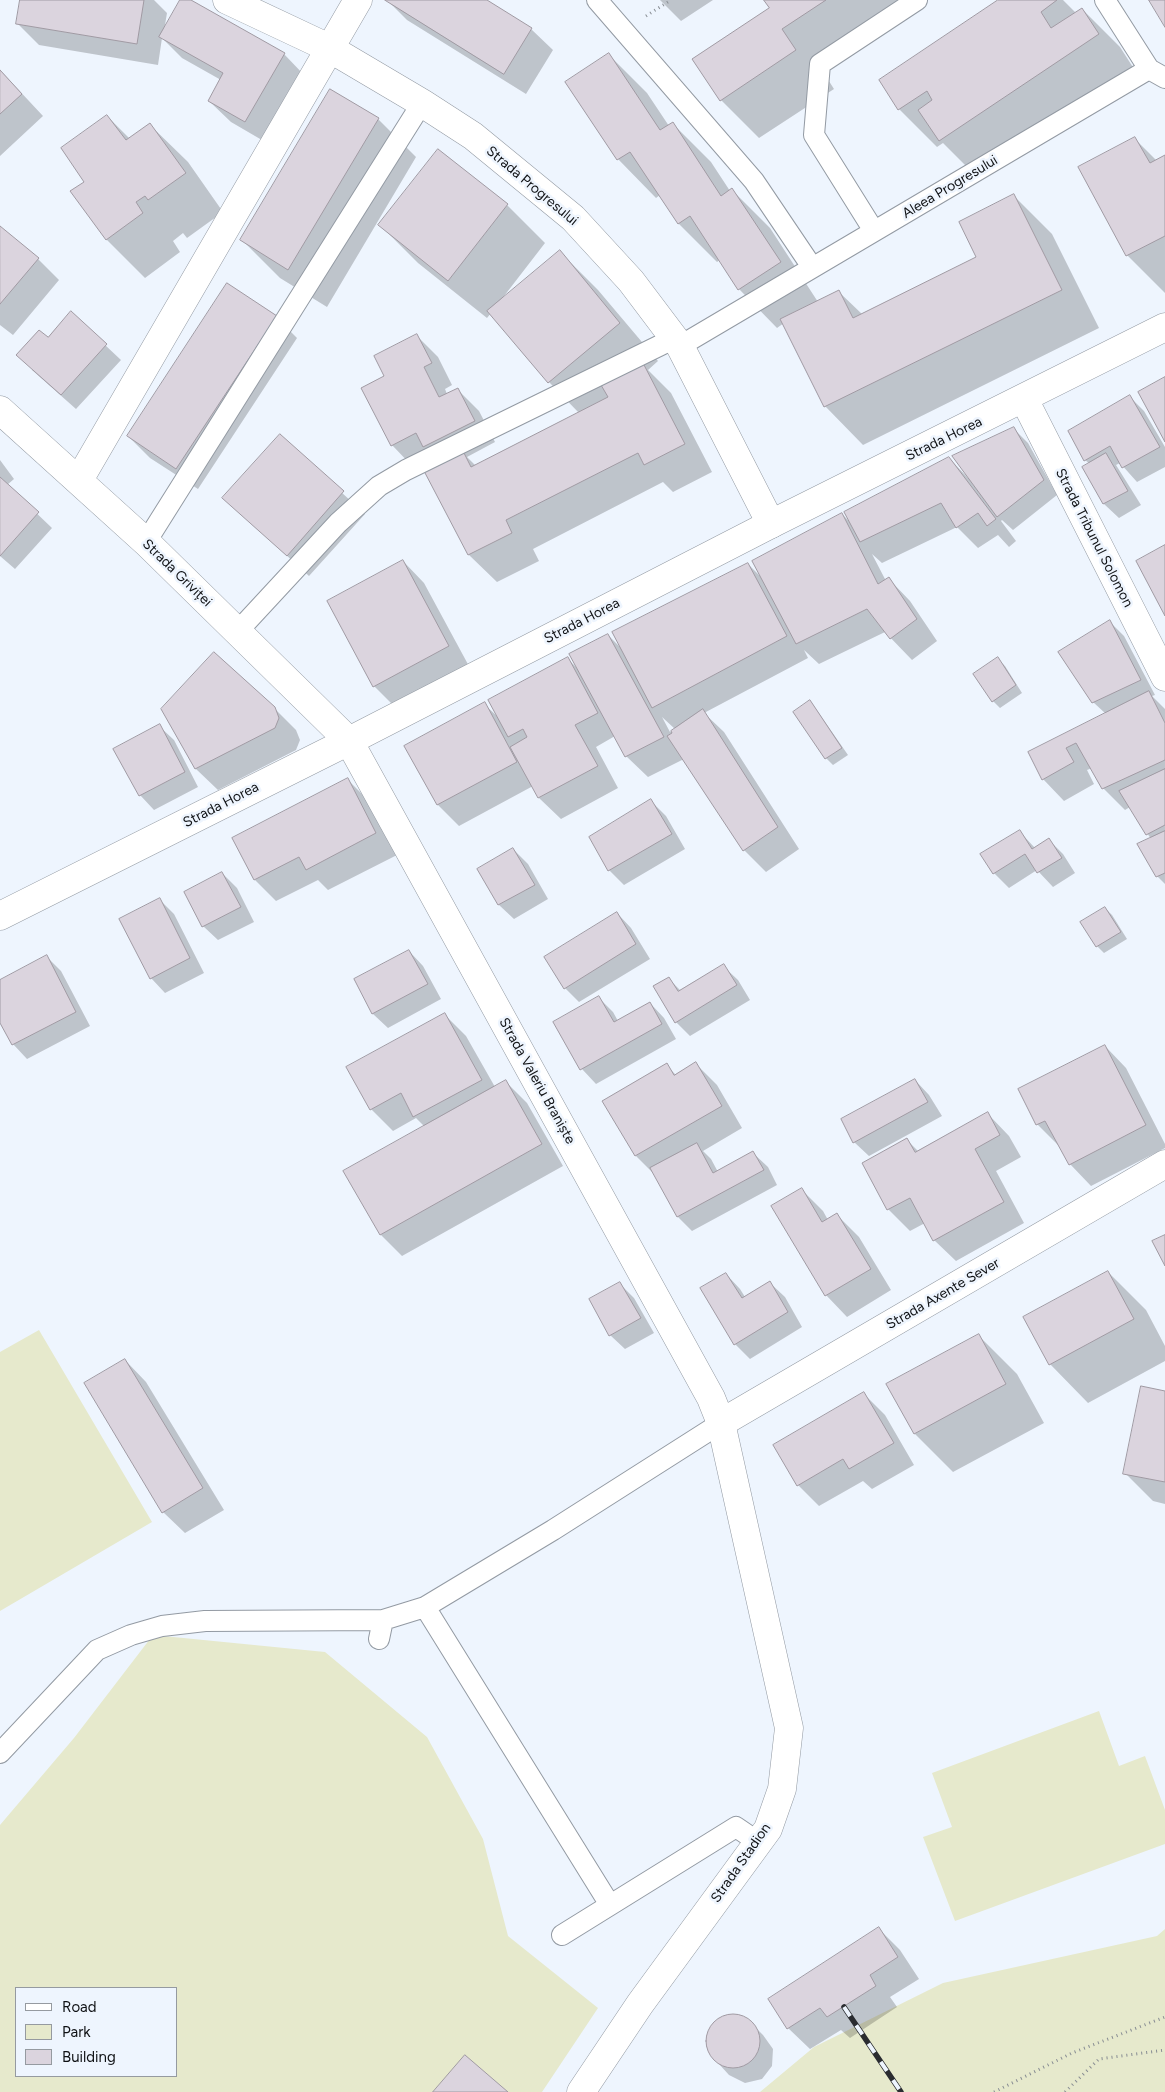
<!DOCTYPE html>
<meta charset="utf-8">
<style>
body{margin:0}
#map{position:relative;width:1165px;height:2092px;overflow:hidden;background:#eef5fe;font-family:Figtree,sans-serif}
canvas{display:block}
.legend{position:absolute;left:15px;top:1987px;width:162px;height:90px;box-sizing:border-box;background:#eef5fe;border:1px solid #959aa0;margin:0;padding:6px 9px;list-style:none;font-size:15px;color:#0f1114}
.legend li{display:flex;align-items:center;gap:10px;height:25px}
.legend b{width:25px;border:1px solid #959aa0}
</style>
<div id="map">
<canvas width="1165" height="2092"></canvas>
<ul class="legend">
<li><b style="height:6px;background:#fff"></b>Road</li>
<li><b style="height:14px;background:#e6e9cc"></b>Park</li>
<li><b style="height:14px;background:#dbd4de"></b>Building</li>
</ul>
</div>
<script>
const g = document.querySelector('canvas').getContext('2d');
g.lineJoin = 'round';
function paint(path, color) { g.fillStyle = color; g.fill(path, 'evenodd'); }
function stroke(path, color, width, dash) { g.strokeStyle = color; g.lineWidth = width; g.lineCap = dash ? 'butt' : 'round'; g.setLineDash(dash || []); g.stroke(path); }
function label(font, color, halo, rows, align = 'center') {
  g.font = font + ' Figtree,sans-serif'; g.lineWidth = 5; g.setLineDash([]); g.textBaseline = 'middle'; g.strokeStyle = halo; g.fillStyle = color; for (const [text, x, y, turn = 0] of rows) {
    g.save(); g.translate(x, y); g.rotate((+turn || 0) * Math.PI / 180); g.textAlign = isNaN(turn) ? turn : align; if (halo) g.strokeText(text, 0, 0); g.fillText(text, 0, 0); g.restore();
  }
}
const green = new Path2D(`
 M39,1330L152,1522L0,1611V1352Z
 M153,1635L325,1652L427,1737L483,1839L508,1936L598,2008L542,2092H0V1825L74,1738ZM16,1988H176V2076H16Z
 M1099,1711L1119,1766L1145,1756L1165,1810V1844L955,1921L923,1837L952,1827L932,1773Z
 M1165,1929V2092H760L814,2047L943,1983L1157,1936Z`);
const shadow = new Path2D(`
 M21,0H154L167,13L164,31L182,0H189L284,54L305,76L267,143L231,122L209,101L221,80L182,58L162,38L158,65L39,45L18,24Z
 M387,0H485L531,29L553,50L526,94L407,20Z
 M660,0H713L681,21Z
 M765,0H921L820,67L834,89L759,138L721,100L771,8Z
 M1001,0H1063L1076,13L1082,9L1120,47L1136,72L978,178L943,143L937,147L899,109L880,80Z
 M609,55L647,93L669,126L673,124L711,162L730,191L732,190L770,228L818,302L839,292L863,315L978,258L1014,196L1052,234L1099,328L863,445L825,406L784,323L777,328L739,289L720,260L717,262L679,224L660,195L656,198L618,159Z
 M0,70L43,116L0,156Z
 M107,116L130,139L149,124L188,162L223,212L187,238L183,233L173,241L180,252L145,278L107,240L72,192L86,182Z
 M378,119L416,157L327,307L280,278L242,240Z
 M1135,139L1157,161L1165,157V293L1127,255Z
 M439,151L507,205L545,243L501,300L560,252L598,290L658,361L648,370L671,393L712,472L673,492L663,482L533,549L539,561L497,582L469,555L426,471L413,467L392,445L386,377L417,336L438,357L452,385L445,389L447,394L457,389L479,411L495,442L467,457L476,466L579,413L549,382L491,313L487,318L418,263L380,225Z
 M0,228L38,259L59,280L13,335L0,325Z
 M71,313L121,360L76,409L32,370Z
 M276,317L297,338L198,489L150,458L128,436Z
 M1130,397L1144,411L1165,447V467L1137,482L1120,463L1116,465L1141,505L1119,518L1104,504L1084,467L1090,464L1085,460Z
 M1014,429L1028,443L1057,495L1013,530L1002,520L1001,521L1016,541L1009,547L998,535L978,548L957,527L882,563L872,554L886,581L889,579L910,601L937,641L912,660L885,632L819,664L804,650L808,658L704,713L724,732L799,849L766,872L744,850L684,759L648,777L626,756L615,736L596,747L618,788L561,819L539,798L533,786L459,826L438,805L406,746L484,704L498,717L568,659L579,670L608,635L620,647L748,564L761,577L842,514L852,524L949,458L968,478ZM662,717L675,729L670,732Z
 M280,436L365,514L309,576L224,498Z
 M0,460L14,479L7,485L52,528L15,569L0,556Z
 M403,561L424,583L470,668L396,708L374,686Z
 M1110,622L1124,636L1155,695L1152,696L1165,709V884L1157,876L1151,839L1130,807L1125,810L1103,788L1092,768L1087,770L1094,784L1064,801L1043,779L1029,753L1106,714L1093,702Z
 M998,659L1005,666L1022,693L1000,708L993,701Z
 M810,702L816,709L848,755L833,765L826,758Z
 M274,708L296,730L300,740L296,750L218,790L196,769L163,709Z
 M159,726L174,740L198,787L154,810L140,795Z
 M348,780L369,801L397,855L328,890L318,880L276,901L255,880Z
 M651,801L666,816L685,849L624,885L609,870L590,837Z
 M1020,832L1035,848L1049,840L1063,854L1075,873L1053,887L1037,870L1009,888L994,873L982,855Z
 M513,849L528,864L548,899L514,919L499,905L479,869Z
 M222,873L237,888L254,922L218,940L203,926Z
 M160,900L174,914L204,973L165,993L151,978Z
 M1105,908L1112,915L1127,939L1104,953L1097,946Z
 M617,913L631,928L650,959L579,1002L565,988Z
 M409,951L423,966L441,999L388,1028L373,1014L356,980Z
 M47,957L61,971L90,1026L27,1059L13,1044L0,1020V981Z
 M723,966L738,980L750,1000L690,1036L676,1022L668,978L681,991Z
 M599,998L613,1012L618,1021L650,1003L664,1018L676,1039L596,1084L582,1069L555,1022Z
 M445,1015L466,1036L495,1087L505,1081L527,1103L563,1166L402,1256L381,1235L425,1127L416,1118L393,1131L371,1109L348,1068Z
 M1105,1046L1126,1068L1165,1144V1148L1091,1186L1070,1164L1059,1146L1037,1124Z
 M696,1064L717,1085L742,1128L703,1151L711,1159L718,1172L753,1153L768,1167L777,1185L692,1231L678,1217L655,1175L636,1156L666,1065L676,1075Z
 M915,1080L929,1095L942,1116L869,1156L854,1142Z
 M988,1114L1009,1136L1021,1157L996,1171L1024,1223L956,1261L934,1240L925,1223L910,1231L888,1209L907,1140L919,1152Z
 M801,1189L823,1211L828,1220L837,1215L859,1237L891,1290L847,1317L826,1295Z
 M1108,1272L1146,1310L1165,1346V1361L1088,1403L1050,1364Z
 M726,1274L740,1289L745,1297L770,1283L785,1297L802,1327L750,1359L735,1344Z
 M619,1283L634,1298L654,1333L625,1349L610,1335Z
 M979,1336L1017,1374L1044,1423L953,1472L915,1434Z
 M125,1360L146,1382L224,1510L185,1533L163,1512Z
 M1165,1392V1504L1153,1501L1125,1473Z
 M864,1394L885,1415L914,1465L872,1489L863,1481L819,1506L798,1485Z
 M879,1929L900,1950L919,1979L890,1997L897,2007L850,2038L841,2030L810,2049L788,2028Z
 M731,2015L748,2020L763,2035L773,2049L772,2066L762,2079L745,2083L729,2075L709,2053L706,2045L710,2028L723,2017Z`);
const building = new Path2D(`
 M20,0H144L137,44L16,24Z
 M180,0H191L285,53L245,122L208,101L223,73L159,37Z
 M385,0H487L532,28L504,74Z
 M764,0H826L782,29L796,50L720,101L692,59L769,8Z
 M998,0H1057L1041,12L1051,28L1082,8L1099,34L939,141L918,110L932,100L927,91L898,110L879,80Z
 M1149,0H1165V27Z
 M609,53L660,130L673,122L721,196L732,188L781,262L738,290L690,216L678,224L630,152L617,160L565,82Z
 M0,70L22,94L0,114Z
 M330,89L379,118L288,270L240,240Z
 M107,115L126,140L150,123L186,173L148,200L145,196L136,202L143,213L106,240L70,191L84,182L61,148Z
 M1135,137L1150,163L1165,155V236L1126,256L1078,167Z
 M438,149L508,204L448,281L378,225Z
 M1014,194L1062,290L824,407L780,319L839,290L853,318L976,257L959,222Z
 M0,226L39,258L0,304Z
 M560,250L620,323L548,383L487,311Z
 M227,283L277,316L176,469L127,436Z
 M71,311L107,344L61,395L16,355L39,330L48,337Z
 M417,334L432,363L424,367L439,397L458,388L475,421L423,447L416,433L391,446L361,388L384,376L374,356Z
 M643,363L685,444L644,465L638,453L506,520L512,533L468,555L424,471L463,451L471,467L608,397L601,385Z
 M1165,377V442L1138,392Z
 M1130,395L1160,447L1122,468L1110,446L1084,461L1068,431Z
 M1014,427L1044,480L997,517L952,456Z
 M280,434L344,491L287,556L222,498Z
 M1106,453L1128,491L1103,504L1082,467Z
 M949,457L996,519L987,526L978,513L956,528L941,503L860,542L844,512Z
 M0,477L39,512L0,556Z
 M842,513L878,584L889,577L917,619L890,639L867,609L796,644L752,561Z
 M1165,545V616L1136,561Z
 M403,560L449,646L373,687L327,601Z
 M748,563L787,636L652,708L612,632Z
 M1110,620L1141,680L1092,703L1058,652Z
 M608,634L664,737L625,757L569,654Z
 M214,652L275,707L279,718L275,728L195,769L161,709Z
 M568,657L598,713L575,725L598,766L538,798L510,747L527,737L523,729L508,737L488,700Z
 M998,657L1016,685L992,702L973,674Z
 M1149,691L1165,723V760L1102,789L1076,743L1066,748L1074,762L1042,780L1028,752Z
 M810,700L842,748L825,759L793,712Z
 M485,702L517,762L437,805L404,746Z
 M703,709L778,827L743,851L667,736L672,733L671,731Z
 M160,724L185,772L139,796L113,749Z
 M1165,769V825L1146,835L1119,791Z
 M348,778L376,833L306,870L299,857L254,880L232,838Z
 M651,799L672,834L608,871L589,837Z
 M1020,830L1032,849L1049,838L1062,858L1037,873L1025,854L993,874L980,854Z
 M1165,831V873L1156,877L1137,844Z
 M513,848L535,885L498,905L477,869Z
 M222,872L241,907L202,927L184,892Z
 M160,898L190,958L150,979L119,919Z
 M1105,907L1121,932L1096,947L1080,922Z
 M617,912L636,944L564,989L544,957Z
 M409,950L428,984L372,1014L354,979Z
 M47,955L76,1012L12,1045L0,1023V980Z
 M724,964L737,985L675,1023L653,986L669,977L678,991Z
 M599,996L614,1022L650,1002L662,1024L580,1070L553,1022Z
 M445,1013L482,1080L413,1117L401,1093L370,1110L346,1067Z
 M1105,1045L1146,1125L1069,1165L1045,1121L1036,1125L1018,1089Z
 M696,1062L722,1106L635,1156L602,1101L667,1063L674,1075Z
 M915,1079L928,1102L853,1143L841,1119Z
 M506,1080L542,1144L380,1235L343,1171Z
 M988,1112L1000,1135L975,1149L1004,1202L933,1241L910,1198L887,1210L862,1163L907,1138L915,1152Z
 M697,1143L713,1173L753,1151L764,1170L677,1217L650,1168Z
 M802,1188L822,1222L837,1213L871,1269L825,1296L771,1206Z
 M1165,1235V1266L1152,1241Z
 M1108,1271L1134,1319L1049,1365L1023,1317Z
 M726,1273L742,1298L770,1281L788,1312L734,1345L700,1288Z
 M620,1282L641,1318L609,1336L589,1299Z
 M979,1334L1006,1384L914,1434L886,1384Z
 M125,1359L203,1488L162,1513L84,1383Z
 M1141,1386L1165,1391V1482L1123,1474Z
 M864,1392L894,1443L849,1469L843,1459L797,1486L773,1445Z
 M879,1927L898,1957L870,1975L876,1986L827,2017L820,2008L787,2029L768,1999Z
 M706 2041a27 27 0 1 1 54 0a27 27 0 1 1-54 0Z
 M465,2055L508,2092H433Z`);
const path = new Path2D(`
 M646,16L671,0
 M994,2092L1072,2053L1165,2017
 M1065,2092L1099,2059L1165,2050`);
const lane = new Path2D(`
 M597,0L754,181L812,267
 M1105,0L1149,69L1165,78
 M874,231L814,135L820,64L917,0
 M680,346L1149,69
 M146,542L422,103
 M238,631L338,523L379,486L406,470L673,339
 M425,1607L610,1905
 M379,1639L383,1620
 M0,1753L97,1650L131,1635L162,1626L205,1621L383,1620L425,1607L553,1530L721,1423
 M562,1935L736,1827L758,1842`);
const street = new Path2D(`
 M227,0L329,48L422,103L473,136L573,218L631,281L680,346L771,524
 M1024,399L1165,677
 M0,410L146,542L349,741L711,1398L721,1423L789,1728L782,1789L768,1829L640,2004L581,2092
 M79,480L358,0
 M721,1423L1165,1164`);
const secondary = new Path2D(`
 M0,916L349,741L771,524L1165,327`);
const rail = new Path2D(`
 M844,2007L901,2092`);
const streetNames = [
 ["Strada Progresului",532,186,40],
 ["Aleea Progresului",950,187,-31],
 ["Strada Horea",944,439,-26],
 ["Strada Tribunul Solomon",1094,538,63],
 ["Strada Griviței",177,573,44],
 ["Strada Horea",582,621,-27],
 ["Strada Horea",221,805,-27],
 ["Strada Valeriu Braniște",537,1081,61],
 ["Strada Axente Sever",943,1294,-30],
 ["Strada Stadion",741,1863,-55]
];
paint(green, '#e6e9cc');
paint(shadow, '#0003');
paint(building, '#dbd4de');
stroke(building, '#a09aa3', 1);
stroke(lane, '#939aa3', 22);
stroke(street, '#939aa3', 29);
stroke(secondary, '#939aa3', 29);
stroke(path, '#888d93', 3, [1, 4]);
stroke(lane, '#fff', 20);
stroke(street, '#fff', 28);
stroke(secondary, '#fff', 28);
stroke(rail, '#2a2c30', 5.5);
stroke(rail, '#eef5fe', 4, [11]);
label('14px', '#0f1114', '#eef5fe', streetNames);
</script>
